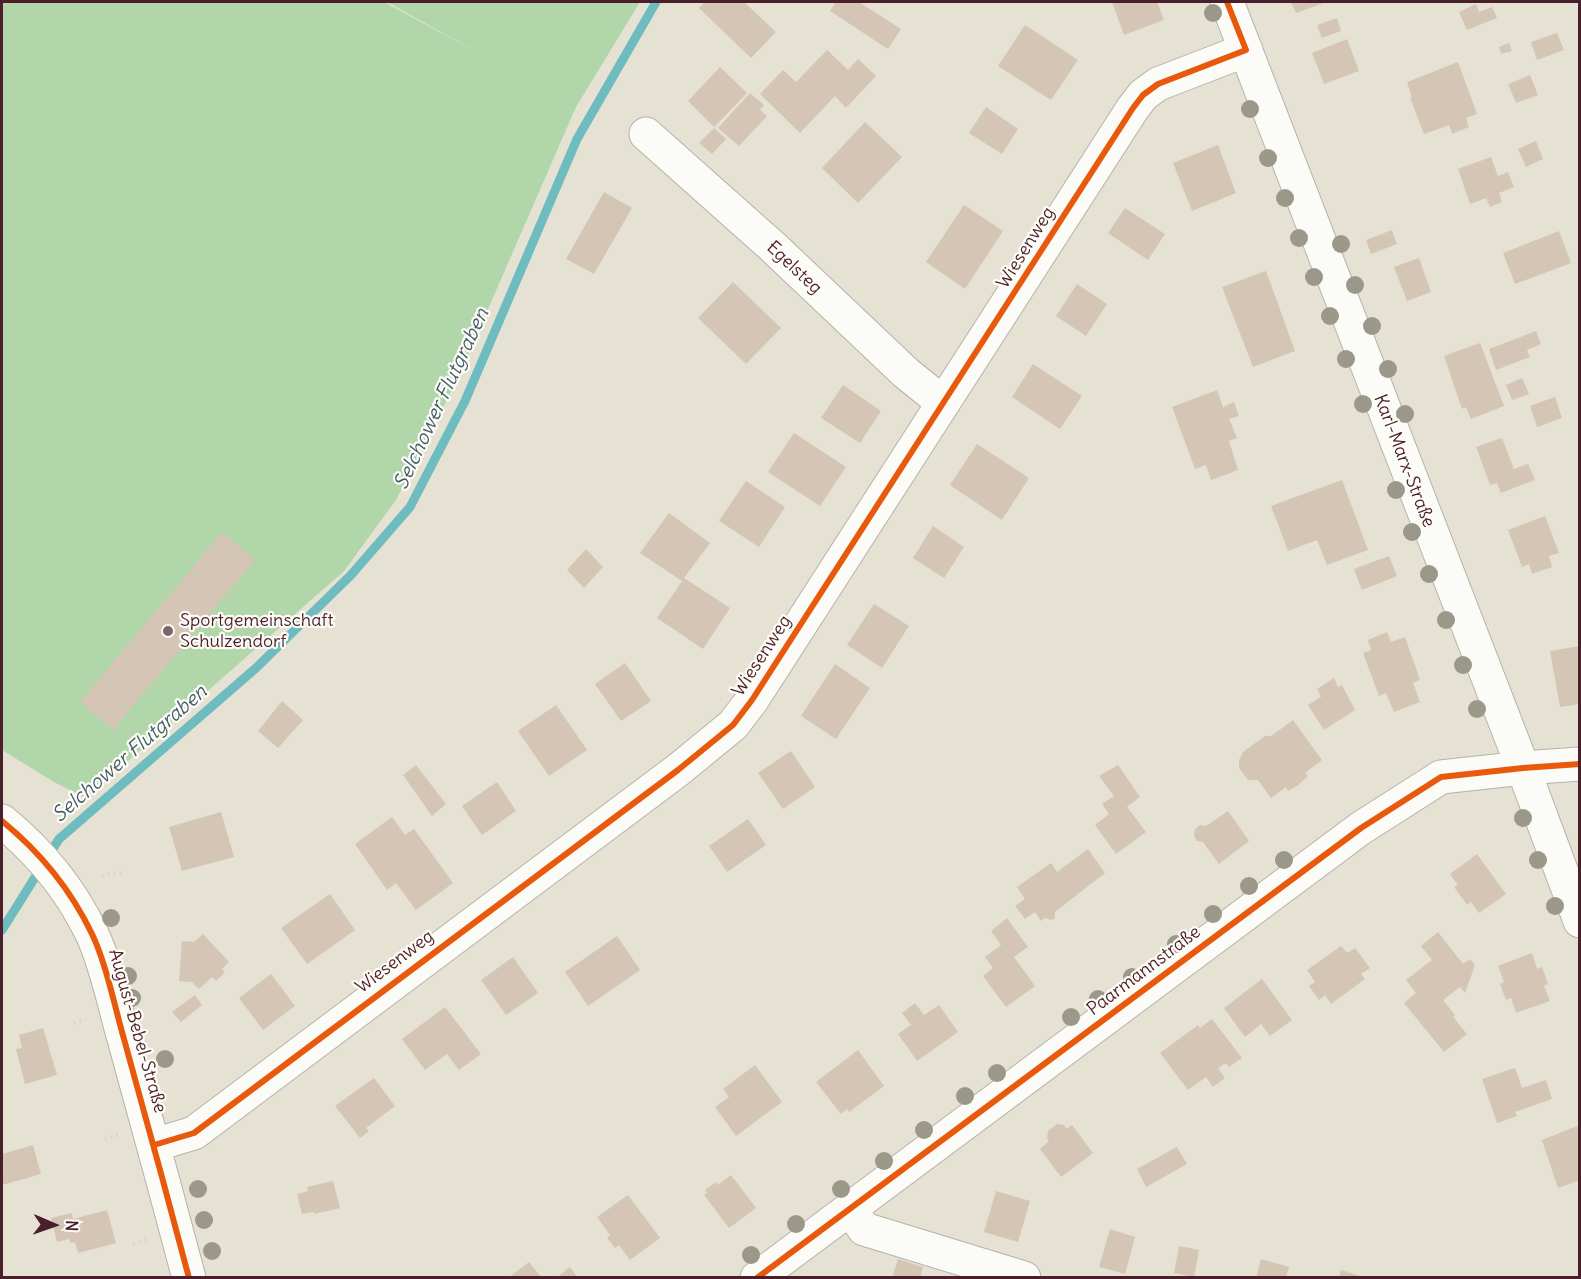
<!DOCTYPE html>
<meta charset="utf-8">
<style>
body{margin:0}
#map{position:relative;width:1581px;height:1279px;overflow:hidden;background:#e5e2d3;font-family:Delius,sans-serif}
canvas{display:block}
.frame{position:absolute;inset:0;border:3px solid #4a1f2b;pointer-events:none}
.north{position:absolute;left:24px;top:1195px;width:60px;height:60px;-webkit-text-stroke:4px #fdfcf7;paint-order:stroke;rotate:92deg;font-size:16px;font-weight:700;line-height:24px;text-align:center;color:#4a1f2b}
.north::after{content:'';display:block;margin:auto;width:21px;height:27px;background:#4a1f2b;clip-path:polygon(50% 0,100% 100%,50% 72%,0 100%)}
</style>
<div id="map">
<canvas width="1581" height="1279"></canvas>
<div class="frame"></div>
<div class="north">N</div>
</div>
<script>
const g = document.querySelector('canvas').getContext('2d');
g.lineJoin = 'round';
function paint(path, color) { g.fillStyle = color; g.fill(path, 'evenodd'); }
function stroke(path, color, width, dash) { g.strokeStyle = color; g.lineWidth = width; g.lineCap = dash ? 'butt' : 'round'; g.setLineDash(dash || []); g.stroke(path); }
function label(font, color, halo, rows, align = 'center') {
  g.font = font + ' Delius,sans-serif'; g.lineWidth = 4.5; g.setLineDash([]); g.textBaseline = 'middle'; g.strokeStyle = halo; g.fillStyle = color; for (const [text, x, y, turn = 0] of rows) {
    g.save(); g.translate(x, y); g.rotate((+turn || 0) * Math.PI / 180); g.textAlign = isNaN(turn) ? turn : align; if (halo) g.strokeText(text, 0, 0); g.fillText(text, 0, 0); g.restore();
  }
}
const green = new Path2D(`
 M2,2H384L484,56L387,2H640L576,107L458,378L396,500L344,571L86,798L54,782L2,750Z`);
const stream = new Path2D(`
 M2,930L59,839L256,668L351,575L410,507L465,401L577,139L656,2`);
const building = new Path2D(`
 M705,2H744L776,32L751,58L699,8Z
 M836,2H859L901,29L888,49L830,11Z
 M1112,2H1157L1164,20L1124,35Z
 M1291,2H1326L1296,13Z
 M1476,4L1479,12L1492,7L1497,18L1467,30L1459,12Z
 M1337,18L1341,31L1322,38L1317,25Z
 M1025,25L1078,60L1051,100L998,66Z
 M1557,33L1564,50L1537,60L1531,42Z
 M1347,39L1359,71L1324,84L1312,53Z
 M1509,43L1512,51L1501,54L1499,47Z
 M827,50L848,70L858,59L876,76L846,108L835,96L800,133L760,94L783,70L796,82Z
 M1458,62L1477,114L1466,118L1469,127L1452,134L1449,125L1424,134L1410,98L1412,97L1407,82Z
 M720,67L747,93L714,127L688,101Z
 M1530,75L1538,95L1516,103L1508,84Z
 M750,93L764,105L760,110L767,116L739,146L718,128Z
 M986,107L1018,129L1002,154L969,133Z
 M865,122L902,157L858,203L822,168Z
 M714,128L726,139L712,154L699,143Z
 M1536,141L1543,159L1526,167L1518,149Z
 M1218,145L1236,193L1192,211L1173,163Z
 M1491,157L1498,176L1508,172L1514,187L1499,193L1502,202L1490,207L1486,198L1470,204L1458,169Z
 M604,192L632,208L594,274L566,259Z
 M964,205L1003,231L965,289L926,262Z
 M1125,208L1165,234L1148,260L1108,233Z
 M1392,230L1397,244L1371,254L1366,240Z
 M1559,231L1571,263L1515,284L1503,253Z
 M1419,258L1431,292L1407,301L1394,267Z
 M1266,271L1295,351L1253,367L1222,287Z
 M733,282L781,328L746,364L698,318Z
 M1077,284L1107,304L1086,336L1056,316Z
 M1536,331L1541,344L1527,350L1530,357L1496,370L1489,349Z
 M1480,343L1504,406L1471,419L1466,407L1462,409L1444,356Z
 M1033,364L1082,396L1060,429L1012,397Z
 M1522,378L1529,394L1512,400L1506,385Z
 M843,385L881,411L860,443L821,418Z
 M1217,390L1223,407L1234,402L1239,416L1229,419L1237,438L1229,441L1238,470L1211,480L1206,465L1195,469L1172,407Z
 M1555,397L1562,418L1537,427L1530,406Z
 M794,433L846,467L820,506L768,472Z
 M1502,438L1514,469L1528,464L1535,480L1501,493L1497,483L1490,485L1476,447Z
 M977,444L1029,478L1002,520L950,485Z
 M1342,480L1368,550L1327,565L1317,540L1288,551L1271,506Z
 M746,481L785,507L759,547L719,521Z
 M669,513L710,543L684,578L730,608L703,649L657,618L682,581L640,553Z
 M1545,516L1559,553L1549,556L1552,567L1532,574L1529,564L1522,567L1508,530Z
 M933,526L964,547L944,578L913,558Z
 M222,532L255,560L113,730L80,702Z
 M586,549L603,567L584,588L567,570Z
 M1389,556L1397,576L1362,590L1354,569Z
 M874,604L909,626L882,668L847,645Z
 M1387,632L1391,642L1405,637L1420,680L1413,683L1420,702L1394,712L1386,693L1379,696L1363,653L1371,650L1368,640Z
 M1580,646V704L1560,707L1550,651Z
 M625,663L651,701L621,721L595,684Z
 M835,664L870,688L836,739L801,716Z
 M1334,678L1338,687L1342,685L1355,710L1324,730L1308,705L1321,697L1317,689Z
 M282,701L303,720L278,748L258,731Z
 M556,705L587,750L549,776L518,731Z
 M1293,720L1322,760L1305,773L1308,776L1297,786L1288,791L1286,787L1271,798L1258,780H1248L1239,768V760L1243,752L1265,736H1271Z
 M791,751L815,787L783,809L758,773Z
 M416,765L446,804L432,816L403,775Z
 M1118,765L1140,797L1127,807L1146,832L1116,854L1095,825L1109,814L1102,804L1114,796L1099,776Z
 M497,782L516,811L482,835L462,806Z
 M1228,811L1249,841L1219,864L1203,842L1197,841L1194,836L1195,829L1200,825L1206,826Z
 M221,812L234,857L182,871L169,827Z
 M392,817L405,835L414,829L453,883L416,910L396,883L387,890L355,844Z
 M748,819L766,845L727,872L709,846Z
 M1088,849L1105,873L1055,912V918L1052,920L1045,918L1041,921L1035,912L1025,919L1015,906L1025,899L1017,887L1051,863L1057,872Z
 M1477,854L1506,894L1479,913L1471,902L1467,905L1454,887L1458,885L1450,874Z
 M330,894L355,930L307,964L281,928Z
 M1007,918L1028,947L1014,957L1035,986L1006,1007L983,976L993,968L985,957L1001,945L991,931Z
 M1438,932L1463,964L1470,959L1475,965L1465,993L1460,987L1443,1000L1455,1015L1453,1016L1457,1022L1467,1034L1444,1052L1404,1003L1416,993L1406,980L1432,960L1421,946Z
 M203,934L229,962L222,969L225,972L216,981L212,977L199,989L192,982L179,981L182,941L194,942Z
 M617,936L640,970L588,1006L565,972Z
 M1341,946L1347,953L1355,948L1370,968L1361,974L1365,979L1331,1004L1325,995L1319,1000L1309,986L1315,982L1307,970Z
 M1532,953L1537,969L1542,967L1548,984L1544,986L1550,1001L1516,1013L1511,998L1506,1000L1500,984L1504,982L1498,966Z
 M513,957L538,993L506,1015L481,980Z
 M271,974L295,1006L263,1030L239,998Z
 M1262,979L1292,1020L1270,1036L1261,1024L1245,1037L1224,1008Z
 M195,995L202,1005L181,1022L172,1012Z
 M915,1003L924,1015L939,1005L958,1032L917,1061L898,1034L911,1025L902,1013Z
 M445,1007L481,1054L459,1070L447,1054L425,1070L402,1039Z
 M1212,1019L1242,1058L1229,1067L1226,1063L1218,1068L1225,1078L1213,1087L1206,1077L1188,1090L1160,1053L1198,1025L1200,1028Z
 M43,1028L57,1075L25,1084L16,1049L22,1048L19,1035Z
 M858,1050L884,1086L849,1112L847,1109L841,1114L816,1082Z
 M755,1065L782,1102L736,1136L715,1107L729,1097L723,1089Z
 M1515,1068L1522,1088L1546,1080L1552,1099L1515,1112L1517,1116L1497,1123L1482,1079Z
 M374,1078L395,1106L366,1128L369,1131L360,1138L335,1106Z
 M1057,1124L1064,1125L1066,1129L1072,1125L1093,1153L1061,1177L1040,1149L1049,1141L1047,1138L1048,1131Z
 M1577,1126L1580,1132V1180L1558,1188L1542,1140Z
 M33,1145L41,1174L2,1185V1154Z
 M1177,1147L1187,1164L1146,1187L1137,1169Z
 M731,1175L756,1208L729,1228L704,1195L707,1193L705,1190L716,1182L718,1185Z
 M333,1181L340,1208L314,1214V1212L302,1214L297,1194L308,1191L307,1187Z
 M996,1191L1030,1201L1018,1242L984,1232Z
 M628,1195L660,1238L630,1260L619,1245L615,1248L607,1238L610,1235L597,1217Z
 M107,1210L116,1243L78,1253L75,1242L70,1243V1239L57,1242L51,1218L72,1213L73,1219Z
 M1110,1229L1135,1237L1125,1274L1099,1267Z
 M1179,1246L1199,1250L1194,1277L1174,1273Z
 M898,1259L923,1267L920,1278H892Z
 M1261,1259L1289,1267L1286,1278H1256Z
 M529,1262L542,1278H508Z
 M570,1267L578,1278H556Z
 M1341,1270L1363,1277V1278H1339Z`);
const path = new Path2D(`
 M102,876L124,872
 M74,1023L86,1019
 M105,1139L118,1135
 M133,1244L146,1240`);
const minor = new Path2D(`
 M1227,2L1523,768L1580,921
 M646,134L773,247L906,373L942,402
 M2,821C40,852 71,890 92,934C106,963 115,1008 124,1039C146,1119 168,1198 189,1278
 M154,1145L194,1133L678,770L733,725L752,700L1133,108L1143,95L1158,84L1246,50
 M850,1209L864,1229L1024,1278
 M757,1278L1361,828L1441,777L1523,768L1580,764`);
const cycleway = new Path2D(`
 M2,821C40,852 71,890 92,934C106,963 115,1008 124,1039C146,1119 168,1198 189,1278
 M154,1145L194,1133L678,770L733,725L752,700L1133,108L1143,95L1158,84L1246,50L1227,2
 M757,1278L1361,828L1441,777L1523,768L1580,764`);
const trees = [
 [1213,13],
 [1250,109],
 [1268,158],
 [1285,198],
 [1299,238],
 [1341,244],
 [1314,277],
 [1355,285],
 [1330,316],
 [1372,326],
 [1346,359],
 [1388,369],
 [1363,404],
 [1405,414],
 [1396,490],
 [1412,532],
 [1429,574],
 [1446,620],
 [1463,665],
 [1477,709],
 [1523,818],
 [1284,860],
 [1538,860],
 [1249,886],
 [1555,906],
 [1213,914],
 [111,918],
 [1176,944],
 [128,976],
 [1132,977],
 [132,998],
 [1098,999],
 [1071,1017],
 [165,1059],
 [997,1073],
 [965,1096],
 [924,1130],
 [884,1161],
 [198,1189],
 [841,1189],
 [204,1220],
 [796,1224],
 [212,1251],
 [751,1255]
];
const markers = [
 [168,631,6,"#806366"]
];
const streetNames = [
 ["Wiesenweg",1026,248,-58],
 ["Egelsteg",794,268,43],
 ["Karl-Marx-Straße",1404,461,69],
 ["Wiesenweg",762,656,-57],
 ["Wiesenweg",395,962,-37],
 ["Paarmannstraße",1144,971,-37],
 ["August-Bebel-Straße",137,1031,74]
];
const poiNames = [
 ["Sportgemeinschaft",180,621],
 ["Schulzendorf",180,642]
];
const waterNames = [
 ["Selchower Flutgraben",442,399,-65],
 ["Selchower Flutgraben",130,754,-41]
];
paint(green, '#b0d6aa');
stroke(stream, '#6ebcbf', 9);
paint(building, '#d4c5b5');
stroke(minor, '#b7b1a9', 35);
stroke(path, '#d6d3d0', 4, [1.5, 4.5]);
stroke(minor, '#fbfbf8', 33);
stroke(cycleway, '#e8590c', 6);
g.fillStyle = '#9b9889';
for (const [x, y] of trees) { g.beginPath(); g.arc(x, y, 9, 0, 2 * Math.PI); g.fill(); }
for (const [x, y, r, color] of markers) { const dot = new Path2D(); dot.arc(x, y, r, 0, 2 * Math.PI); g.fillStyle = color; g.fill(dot); stroke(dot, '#fdfcf7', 2); }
label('18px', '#4a1f2b', '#fdfcf7', streetNames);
label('18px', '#4a1f2b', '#fdfcf7', poiNames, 'left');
label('italic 20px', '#435e6a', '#fdfcf7', waterNames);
</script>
